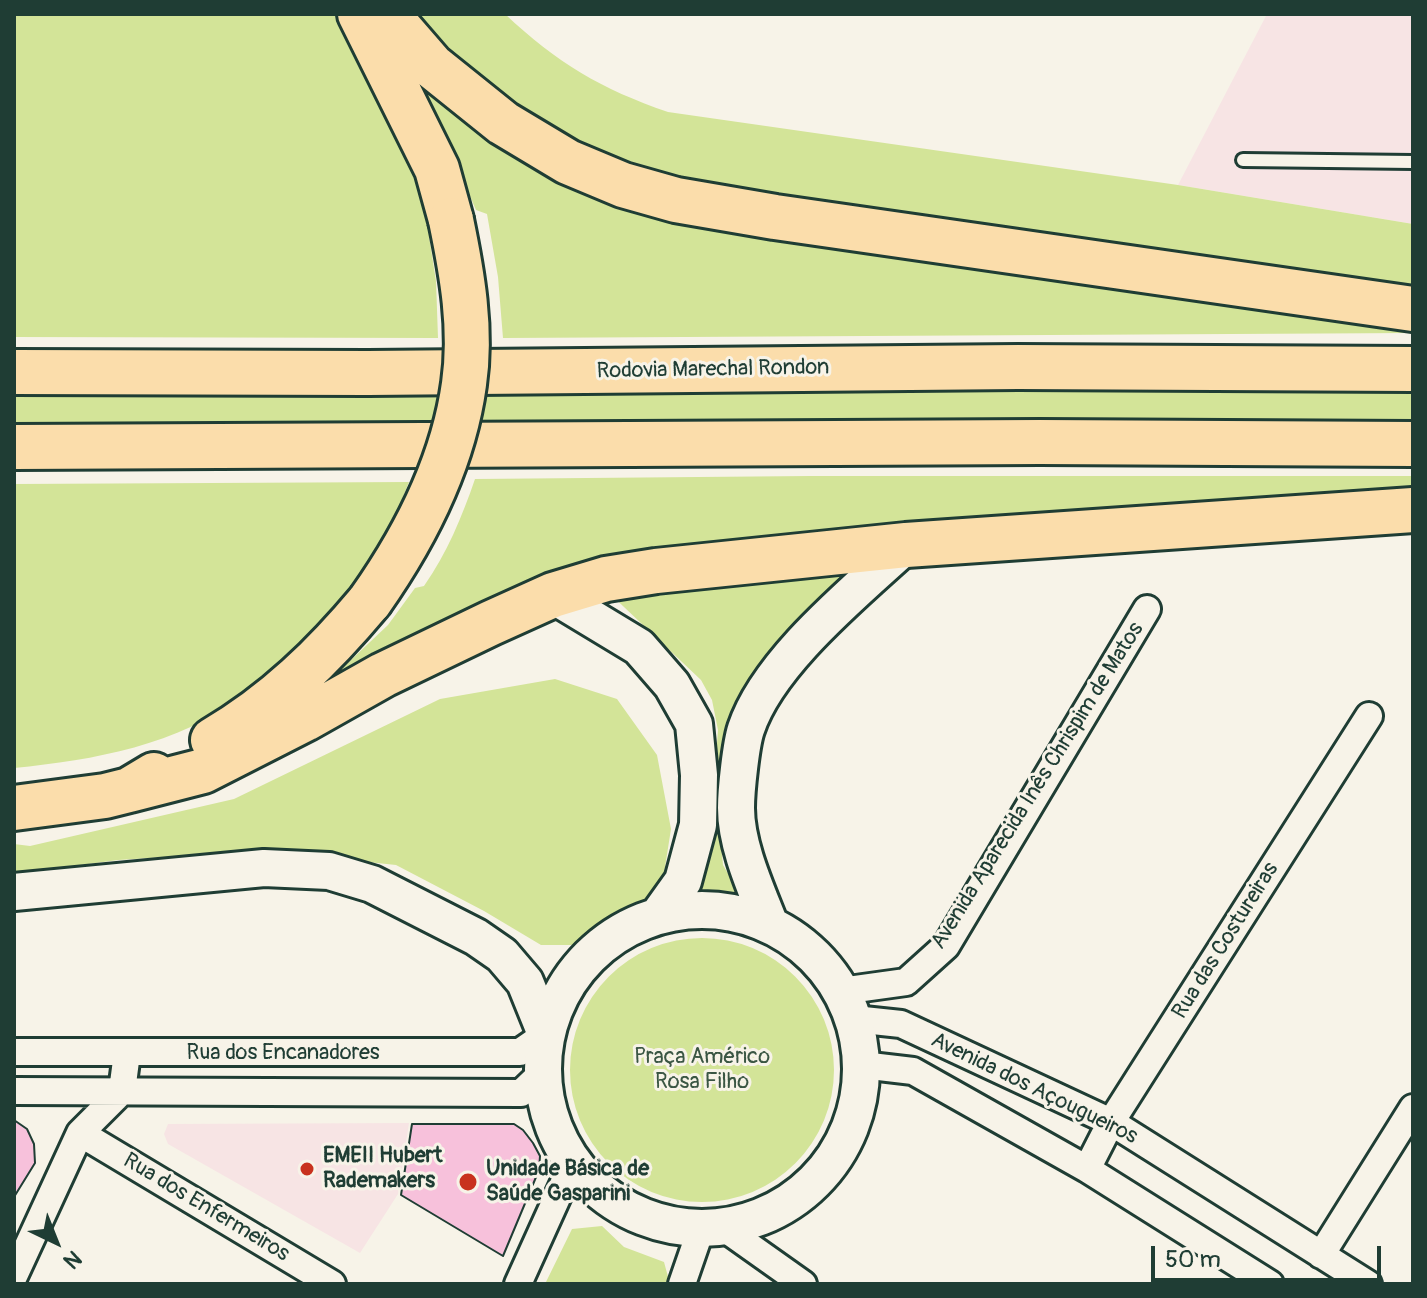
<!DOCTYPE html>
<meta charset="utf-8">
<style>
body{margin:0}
#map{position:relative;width:1427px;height:1298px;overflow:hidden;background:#f7f3e8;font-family:Pangolin,sans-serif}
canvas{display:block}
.frame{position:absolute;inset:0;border:16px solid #1f3d34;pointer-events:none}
.north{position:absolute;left:16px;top:1202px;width:80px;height:80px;-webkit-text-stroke:6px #f7f3e8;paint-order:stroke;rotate:137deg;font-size:22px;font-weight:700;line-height:32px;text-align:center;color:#1f3d34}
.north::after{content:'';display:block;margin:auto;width:28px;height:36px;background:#1f3d34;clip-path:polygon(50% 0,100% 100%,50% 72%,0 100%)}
.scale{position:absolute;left:1151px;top:1246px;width:230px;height:36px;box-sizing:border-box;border:4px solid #1f3d34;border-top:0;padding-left:10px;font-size:24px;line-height:28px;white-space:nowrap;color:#1f3d34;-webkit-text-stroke:6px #f7f3e8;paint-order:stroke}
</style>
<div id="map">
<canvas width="1427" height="1298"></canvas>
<div class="frame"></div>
<div class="north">N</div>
<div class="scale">50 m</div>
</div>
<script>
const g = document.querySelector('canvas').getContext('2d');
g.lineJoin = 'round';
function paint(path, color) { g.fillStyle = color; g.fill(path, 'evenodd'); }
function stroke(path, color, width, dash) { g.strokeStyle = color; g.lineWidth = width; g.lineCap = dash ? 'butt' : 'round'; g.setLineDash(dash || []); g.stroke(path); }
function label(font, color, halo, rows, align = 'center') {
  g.font = font + ' Pangolin,sans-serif'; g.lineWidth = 6; g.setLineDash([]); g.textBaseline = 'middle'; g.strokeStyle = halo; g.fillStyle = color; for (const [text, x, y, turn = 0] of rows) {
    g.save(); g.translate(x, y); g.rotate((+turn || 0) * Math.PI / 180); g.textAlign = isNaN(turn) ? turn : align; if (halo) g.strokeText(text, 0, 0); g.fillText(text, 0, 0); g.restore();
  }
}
const built = new Path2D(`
 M1267,14H1413V224L1178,185Z
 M409,1123L398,1194L360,1253L168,1144L164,1134L168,1124Z`);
const green = new Path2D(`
 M14,14H336L403,138L436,231L429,236L436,281L438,338L14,337Z
 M403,14H505C557,63 601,89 668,112L1178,185L1413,224V293L655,177L546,132Z
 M409,71L569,186L613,206L659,219L965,265L1413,326V333L503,338L498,277L487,214L476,210L440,127Z
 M1413,385V424L14,430V390Z
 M810,476H1413V492L710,543C660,550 608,555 559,571C473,598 395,649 317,692L388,625L415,588L424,586C447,553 462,517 475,479Z
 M409,482C398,509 388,541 373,566C350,602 319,633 287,660C273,672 259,685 244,696C177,745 95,760 14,768V484Z
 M854,569L801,616L759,675L729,733L718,813L723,865L749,909L703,903L684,904L712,808L718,730L712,700L701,680L605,589Z
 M555,679L617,699L657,755L671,829L660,899L583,945H541L484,911L396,865L264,851L118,860L14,874V844L30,846L234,799L440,699Z
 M570 1070a132 132 0 1 1 264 0a132 132 0 1 1-264 0Z
 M602,1226L624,1247L664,1262L670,1284H545L572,1229Z`);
const building = new Path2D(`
 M14,1120L27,1129L34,1144L35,1163L14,1197Z
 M412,1124H514L523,1130L533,1143L540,1156L539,1170L503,1256L401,1195Z`);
const lane = new Path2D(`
 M1243,160L1413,162`);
const street = new Path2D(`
 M841,991L906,982L946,946L1147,609
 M854,1019L901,1024L1111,1122L1368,1284
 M14,1052H520L546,1034
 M862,1065L913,1071L1087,1169L1270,1284
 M14,1091L521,1093L542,1073
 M80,1133L332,1284
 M1087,1169L1111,1122L1369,716
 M724,1228L803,1284
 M1321,1255L1413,1108
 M14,1276L80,1133L122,1091L127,1053
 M518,1284L566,1178L568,1158
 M682,1284L701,1229`);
const secondary = new Path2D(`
 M553,595L639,647L672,685L694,724L699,775L698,825L683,881L658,916
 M14,892L264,868L329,871L372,884L476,937L502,955L525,982L546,1034
 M543 1069a159 159 0 1 1 318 0a159 159 0 1 1-318 0Z
 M770,925C756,889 736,846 736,808C736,790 741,744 746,729C768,662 855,592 906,545`);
const highway = new Path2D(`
 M360,14L437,169L451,220
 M387,14L432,66L503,123L568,162L623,185L676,200L775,217L1413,309
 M14,372L368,373L1018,367L1413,369
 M14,447L1040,442L1413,444
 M213,740C275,704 324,656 370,601
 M129,790L203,771L305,719L383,675L491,623L553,595L606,579L656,571L906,545L1413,510
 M14,808L105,796L129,790L154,775`);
const highwayBridge = new Path2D(`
 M370,601C415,537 453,464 464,384C472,329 462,273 451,220`);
const markers = [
 [307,1169,8,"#c8321e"],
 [468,1182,10,"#c8321e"]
];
const streetNames = [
 ["Rodovia Marechal Rondon",713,370,-1],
 ["Avenida Aparecida Inês Chrispim de Matos",1038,786,-58],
 ["Rua das Costureiras",1226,941,-58],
 ["Rua dos Encanadores",283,1053],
 ["Avenida dos Açougueiros",1034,1089,26],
 ["Rua dos Enfermeiros",206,1208,31]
];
const parkNames = [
 ["Praça Américo",702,1057],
 ["Rosa Filho",702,1082]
];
const poiNames = [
 ["EMEII Hubert",323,1156],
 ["Rademakers",323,1181],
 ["Unidade Básica de",486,1169],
 ["Saúde Gasparini",486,1194]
];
paint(built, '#f7e4e4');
paint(green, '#d3e498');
paint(building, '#f7c1db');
stroke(building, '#1f3d34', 2);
stroke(lane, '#1f3d34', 18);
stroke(street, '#1f3d34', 32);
stroke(secondary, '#1f3d34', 42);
stroke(highway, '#1f3d34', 50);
stroke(lane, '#f7f3e8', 12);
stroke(street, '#f7f3e8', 26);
stroke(secondary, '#f7f3e8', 36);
stroke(highway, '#fbddab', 44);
stroke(highwayBridge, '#1f3d34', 50, []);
stroke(highwayBridge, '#fbddab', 44);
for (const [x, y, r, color] of markers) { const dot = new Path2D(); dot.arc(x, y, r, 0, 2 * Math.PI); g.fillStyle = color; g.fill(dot); stroke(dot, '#f7f3e8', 3); }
label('22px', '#1f3d34', '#f7f3e8', streetNames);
label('22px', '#3a5643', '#f7f3e8', parkNames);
label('bold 22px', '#1f3d34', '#f7f3e8', poiNames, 'left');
</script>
